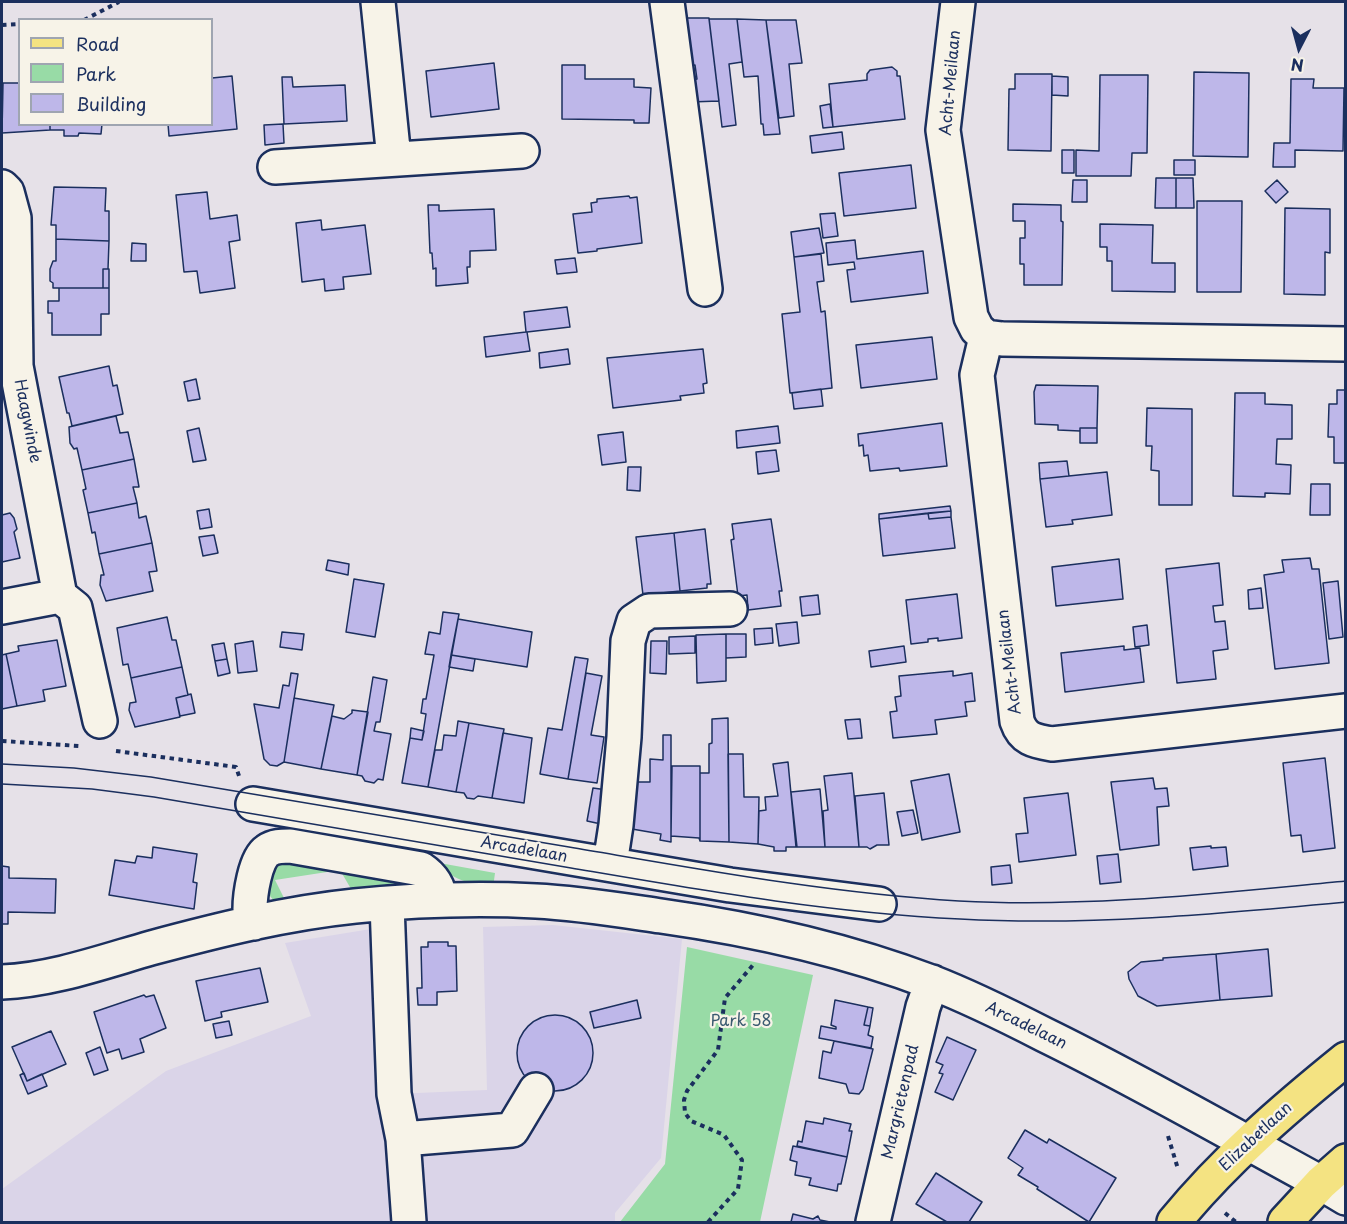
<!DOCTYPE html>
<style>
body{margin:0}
#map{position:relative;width:1347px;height:1224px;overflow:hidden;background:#e6e1e8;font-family:"Playpen Sans",sans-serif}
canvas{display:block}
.frame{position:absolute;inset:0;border:3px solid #1b2f5e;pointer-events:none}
.legend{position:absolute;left:18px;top:18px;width:195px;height:108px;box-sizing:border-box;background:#f7f3e8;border:2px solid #9fa5b1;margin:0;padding:8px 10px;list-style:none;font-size:18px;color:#1b2f5e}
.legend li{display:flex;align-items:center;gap:12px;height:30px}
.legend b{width:30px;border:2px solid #9fa5b1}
.north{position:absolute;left:1269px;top:18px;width:60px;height:60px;-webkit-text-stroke:4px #f7f3e8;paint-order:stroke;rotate:186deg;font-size:16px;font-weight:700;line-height:24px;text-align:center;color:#1b2f5e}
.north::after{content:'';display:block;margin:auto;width:21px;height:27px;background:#1b2f5e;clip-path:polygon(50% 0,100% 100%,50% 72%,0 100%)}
</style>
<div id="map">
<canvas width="1347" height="1224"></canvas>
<div class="frame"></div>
<ul class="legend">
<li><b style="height:8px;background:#f4e382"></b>Road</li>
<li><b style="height:16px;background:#98dba6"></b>Park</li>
<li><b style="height:16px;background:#beb7e9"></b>Building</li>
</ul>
<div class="north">N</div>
</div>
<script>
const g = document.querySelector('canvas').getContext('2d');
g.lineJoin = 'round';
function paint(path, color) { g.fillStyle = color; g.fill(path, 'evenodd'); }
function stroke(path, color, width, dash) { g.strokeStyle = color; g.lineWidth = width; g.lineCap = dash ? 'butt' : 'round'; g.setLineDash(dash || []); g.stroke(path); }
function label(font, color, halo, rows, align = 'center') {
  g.font = font + ' "Playpen Sans",sans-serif'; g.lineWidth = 4.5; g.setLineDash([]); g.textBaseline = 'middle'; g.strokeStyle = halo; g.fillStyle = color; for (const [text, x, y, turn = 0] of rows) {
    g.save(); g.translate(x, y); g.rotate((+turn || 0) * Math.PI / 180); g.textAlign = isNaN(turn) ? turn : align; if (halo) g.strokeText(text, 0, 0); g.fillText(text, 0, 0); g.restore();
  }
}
const built = new Path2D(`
 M553,925L682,939L661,1158L615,1213V1222H2V1189L166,1071L311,1016L285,943L377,928L394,1094L487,1090L483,927Z`);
const green = new Path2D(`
 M281,856L421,881L419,889L354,894L340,870L275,880L288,906L274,901L266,891L269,864Z
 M434,862L495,873L493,888C469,883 452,880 434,862Z
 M687,947L813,975L760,1222H620L665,1164Z`);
const building = new Path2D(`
 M680,18H709L719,101L690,102L687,81L697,79L695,65L685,66Z
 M709,19H737L742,62L729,64L736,125L722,127Z
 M737,19L766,20L780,134L764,135L763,124H761L758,76L744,77Z
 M766,20H796L802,63L789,64L794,116L779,118Z
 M494,63L499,109L431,117L426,71Z
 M562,65H585V79H634V87L651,88L649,123H634V120L562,119Z
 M892,67L897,71V76H900L905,119L833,127L829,84L867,80V74L870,70Z
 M1194,72L1249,73L1248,157L1193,156Z
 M1015,74H1052L1051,151L1008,150L1009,89H1015Z
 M1100,75H1148L1147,153H1132L1131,176H1076V150L1099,151Z
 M232,76L237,129L169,136L168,124H212V78Z
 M1052,76L1068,77V96L1052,95Z
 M282,77H292L293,87L345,85L347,121L284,124Z
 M1291,79H1314L1313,88H1344L1343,151L1295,150V167H1273L1274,143H1290Z
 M3,83H20V124H50V130L2,133Z
 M830,104L833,127L823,128L820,106Z
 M50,124H102L101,134L79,133L78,136H64V130H50Z
 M283,124L284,143L265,145L264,125Z
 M842,132L844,149L812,153L810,136Z
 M1062,150H1074V173H1062Z
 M1174,160H1195V175H1174Z
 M911,165L916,208L844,216L839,173Z
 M1156,178H1176V208H1155Z
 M1176,178H1193L1194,208H1176Z
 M1073,180H1087V202H1072Z
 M1277,180L1288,192L1276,203L1265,191Z
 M54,187L106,188L105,211H109V241L56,239V225H51Z
 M207,192L210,219L237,215L240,240L229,242L235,288L200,293L197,271L184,272L176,195Z
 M629,196L630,198L637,197L642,243L597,249V251L578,253L573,214L592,212L591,203L597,202V199Z
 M1197,201H1242L1241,292H1197Z
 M1013,204L1061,205V221L1063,222L1062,285H1024V264H1020V238H1025V221H1013Z
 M428,205H439V211L494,209L496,250L470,251V267H467L468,283L436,286V268L433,269L432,253H430Z
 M1285,208L1330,209V253L1325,252V295L1284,294Z
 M835,213L838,236L823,238L820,214Z
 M321,220L322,230L365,225L371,274L343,277L344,289L325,291L324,279L302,282L296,223Z
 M1100,224L1153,225L1152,263H1175V292L1112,291V261H1107V247H1100Z
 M819,228L824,253L794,257L791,232Z
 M56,239L109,241L108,269H103V288H53V283L50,281V269L53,261H56Z
 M855,240L857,259L923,251L928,293L851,302L847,270L855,269L854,262L828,265L826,243Z
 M132,243L146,244V261H131Z
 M821,254L824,281L817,282L821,312L825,311L832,388L790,393L782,314L800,312L794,257Z
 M575,258L577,272L557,274L555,260Z
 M103,269H109V288H103Z
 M59,288H109V314H101V335H52V313H48V301H59Z
 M567,307L570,327L527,332L530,351L486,357L484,337L526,332L524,312Z
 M932,337L937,379L861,388L856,345Z
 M568,349L570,364L540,368L539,353Z
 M703,349L707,383L703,384L704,393L680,396L681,400L613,408L607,358Z
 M109,366L113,386L117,385L123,414L72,426L69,413H67L59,377Z
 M196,379L200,399L188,401L184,382Z
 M1036,385L1098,386L1097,428H1080V431L1058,430V425L1035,424L1034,392Z
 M821,389L823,406L794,409L792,393Z
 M1337,390H1346V463H1334V437H1328L1329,404H1337Z
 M1235,393H1265V404L1292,405V439H1277L1276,464L1291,465L1290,494L1265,493V497L1233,496Z
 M1147,408L1192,409V505H1159V471L1151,470L1152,446H1146Z
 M116,416L120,433L128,432L134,459L82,470L77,448L74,449L70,443L69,427Z
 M942,423L947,466L900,471L899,468L870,471L868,455L864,456L863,445L859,446L858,434Z
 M778,426L780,443L737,448L736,431Z
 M199,428L206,460L193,462L187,431Z
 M1080,428H1097V443H1080Z
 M623,432L626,462L602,465L598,435Z
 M776,450L779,471L758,474L756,452Z
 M134,459L139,487H133L137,503L88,513L83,490L86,489L82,470Z
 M1067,461L1069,476L1040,479L1039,463Z
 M628,467H641L640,491L627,490Z
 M1107,472L1112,515L1072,520L1073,524L1046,527L1040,479Z
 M1311,484H1330V515H1310Z
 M137,503L139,518L146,516L152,543L99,554L95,532L92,533L88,513Z
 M950,506L951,511L879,519V514Z
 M209,509L212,527L200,529L197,511Z
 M951,511V517L929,519L928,513Z
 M10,513L14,518L17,529L14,532L20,558L2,562V515Z
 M928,513L929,519L951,517L955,548L883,556L879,519Z
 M771,519L782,591H779L781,606L748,610L747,595L738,596L731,540L734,539L732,524Z
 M705,529L711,584H707V588L680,591L674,533Z
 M674,533L680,591L643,595L636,537Z
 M214,535L218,553L203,556L199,537Z
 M152,543L157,571L149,572L153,591L106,601L100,585L101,575H104L99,554Z
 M1310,558L1312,569H1319L1329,663L1275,669L1264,575L1284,572L1282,560Z
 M1119,559L1123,599L1056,606L1052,567Z
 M328,560L349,564L348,575L326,570Z
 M1219,563L1223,605L1213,606L1215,622L1225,621L1228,649L1213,651L1216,679L1177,683L1166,569Z
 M354,579L384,584L375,637L346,632Z
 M1338,581L1343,637L1329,639L1323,583Z
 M1261,588L1263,608L1249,609L1248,590Z
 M957,594L962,638L938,641V638L928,639V642L911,644L906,600Z
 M818,595L820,614L802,616L800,597Z
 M443,612L459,614L428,787L402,783L410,738L422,740L426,714L421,713L423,699H426L434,655L425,654L429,632L440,634Z
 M167,617L172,640H176L182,667L131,678L128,664L123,665L117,628Z
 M458,619L532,632L527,667L451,655Z
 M797,622L799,643L779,646L776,624Z
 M1147,625L1149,645L1135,647L1133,627Z
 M772,628L773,643L755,645L754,629Z
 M282,632L304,634L302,650L280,647Z
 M726,634H746V657L726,658Z
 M726,634V681L697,683L696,635Z
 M695,636V653L669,654V637Z
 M57,640L66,686L43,690L45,701L17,706L6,654L19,651L18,646Z
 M253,641L257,671L238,673L235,644Z
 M651,641H667L666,674L650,673Z
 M224,643L227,659L215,661L212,645Z
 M904,646L906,662L871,667L869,651Z
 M1124,646V650L1140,648L1144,682L1065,692L1061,653Z
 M6,654L17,706L2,709V655Z
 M451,655L475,659L473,671L449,667Z
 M575,657L588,659L568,779L540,774L548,728L562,730Z
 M227,659L230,673L218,676L215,661Z
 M182,667L188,695L176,698L180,717L135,727L129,710L130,703L136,702L131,678Z
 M953,671V676L972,673L975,701L965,702L967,716L935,720L937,734L893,738L890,712L897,711L895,697L901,696L899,676Z
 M291,673L298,674L284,762L277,766L270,765L264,759L254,704L279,708L283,685L289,686Z
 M586,673L602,676L591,735L604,737L597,783L568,779Z
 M373,677L387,680L380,722H376L374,731L391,734L383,780L378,779L374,783L365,781L362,776L357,775Z
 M191,694L195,713L180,716L176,698Z
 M294,698L334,705L321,769L284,762Z
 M352,710L368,712L357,775L321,769L332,716L344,719L352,713Z
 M728,718L729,842L700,841V773H709V744L712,743V719Z
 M860,719L862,738L848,739L845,720Z
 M458,721L469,723L456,792L428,787L435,750H442L444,735L456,736Z
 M469,723L504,729L492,798L478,796L474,799L467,798L464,793L456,792Z
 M411,728L424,731L422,740L410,738Z
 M503,733L532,738L524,803L492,798Z
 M663,735H671V842L660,840L661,834L632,829L634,782H650V759L663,760Z
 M728,754H743L744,797H759L758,844L729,842Z
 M1325,758L1335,848L1303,852L1301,835L1291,836L1283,763Z
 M788,762L796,847H786V851H774V847L758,844L759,811L766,810L765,797L778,796L773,764Z
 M672,766H700V841L699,838L671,836Z
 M852,773L859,847H825L823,811L828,810L824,776Z
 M949,774L960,832L922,840L911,781Z
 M1153,778L1155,789L1167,788L1169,806L1157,807L1159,845L1120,850L1111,782Z
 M593,788L607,790L601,824L587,821Z
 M820,789L825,847H797L791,792Z
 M884,793L889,845H877L870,849L867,847H859L855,796Z
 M1068,793L1076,855L1019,862L1016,834L1028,833L1024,798Z
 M913,810L918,833L902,836L897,812Z
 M1211,846V848L1226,847L1228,866L1193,870L1190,848Z
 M153,847L197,854L193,882L197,883L194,909L109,895L115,860L135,863L137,856L152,858Z
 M1118,854L1121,882L1100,884L1097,856Z
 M1010,865L1012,883L992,885L991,867Z
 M2,866L9,867V878L56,879L55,913L8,912V924H2Z
 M428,942H448V946H456L457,991L437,992V1005H418L417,988H422L421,947H428Z
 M1268,949L1272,996L1220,1000L1216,954Z
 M1216,954L1220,1000L1157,1006L1138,996L1129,979L1128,972L1141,962L1163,960V958Z
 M260,968L268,1002L221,1012L222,1017L205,1021L196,981Z
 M144,995L146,997L154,995L166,1028L140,1039L144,1052L122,1059L119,1049L107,1053L94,1012Z
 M637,1000L641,1018L594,1028L590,1012Z
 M835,1000L868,1007L864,1025L870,1026L868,1035L873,1037L871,1048L819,1038L821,1026L836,1029V1027L831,1025Z
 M868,1007L873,1008L870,1026L864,1025Z
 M517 1053a38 38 0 1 1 76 0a38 38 0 1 1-76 0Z
 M229,1021L232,1035L216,1038L213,1024Z
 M51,1031L66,1064L27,1081L12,1047Z
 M947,1037L976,1050L953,1100L935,1092L943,1074L939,1073L943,1065L936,1062Z
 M834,1041L873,1049L863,1089L859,1094L849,1093L846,1084L819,1078L823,1051L831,1053Z
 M100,1047L108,1070L94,1075L86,1053Z
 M24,1073L27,1081L42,1074L47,1086L28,1094L20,1075Z
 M824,1118L851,1124L849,1131H852L847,1157L797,1146L798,1141L802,1142L806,1121L823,1124Z
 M1025,1130L1047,1143L1049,1139L1116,1178L1089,1222L1037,1189L1038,1187L1018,1175L1023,1168L1008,1158Z
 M793,1146L847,1157L841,1184H838L837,1191L809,1185L811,1178L795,1175L797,1162L790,1160Z
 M936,1173L982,1202L969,1222H947L916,1204Z
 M793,1214L813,1219L818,1216L820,1220L830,1222H791Z`);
const path = new Path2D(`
 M84,20L119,2
 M2,25L20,24
 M2,741L79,746
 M116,751L236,767L239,776
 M1168,1136L1178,1169
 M1225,1213L1236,1222
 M708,1222L738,1189L742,1160L724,1135L691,1121L685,1113L684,1100L687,1091L718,1050L725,998L753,965`);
const minor = new Path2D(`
 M378,2L394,159
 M667,2L705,289
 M958,2L943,130L971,317L977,329L986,337L977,375L1017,721C1023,739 1034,741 1052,744L1346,711
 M275,167L522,151
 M2,187L7,192L14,218L16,366L60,596L2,607
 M986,337L1002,339L1346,344
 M60,596L75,608L100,721
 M253,804L730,885L879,904
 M610,864L616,825L624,737L628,641L634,621L649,611L730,609
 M387,904L394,1094L403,1139L409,1222
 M254,923C252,919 250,913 250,909C250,895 255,859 267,851C274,846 282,846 290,846L421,869C433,877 439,886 440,900
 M2,982C52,980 102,962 151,948C218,930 286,913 355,906C415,900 476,898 536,901C578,903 620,910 661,916C753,929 844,949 931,982C970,997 1008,1016 1045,1035C1139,1081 1229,1133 1321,1183L1346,1198
 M403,1139L512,1130L536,1090
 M873,1222L923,1007L932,982`);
const major = new Path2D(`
 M1174,1222C1224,1161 1284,1109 1346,1059
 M1285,1222L1321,1183L1346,1161`);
const tram = new Path2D(`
 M2,764L74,768L151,777C290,801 430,823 569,847C699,869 827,893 959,901C1088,908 1217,893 1346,881
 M2,784L92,789L154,797C293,820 432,844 571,868C700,890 829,913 960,919C1089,926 1217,914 1346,902`);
const streetNames = [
 ["Acht-Meilaan",951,83,-85],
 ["Haagwinde",27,421,79],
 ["Acht-Meilaan",1010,662,-97],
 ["Arcadelaan",524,850,10],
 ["Arcadelaan",1026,1026,26],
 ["Margrietenpad",901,1102,-77],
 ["Elizabetlaan",1256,1137,-43]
];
const parkNames = [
 ["Park 58",741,1022]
];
paint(built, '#dad4e8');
paint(green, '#98dba6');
paint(building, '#beb7e9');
stroke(building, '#1b2f5e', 1.5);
stroke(minor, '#1b2f5e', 38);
stroke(major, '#1b2f5e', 38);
stroke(path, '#1b2f5e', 4, [4.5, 4.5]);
stroke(minor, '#f7f3e8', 33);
stroke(major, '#f4e382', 33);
stroke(tram, '#1b2f5e', 1.5);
label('16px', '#1b2f5e', '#f7f3e8', streetNames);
label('16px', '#3a5a70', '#f7f3e8', parkNames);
</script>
